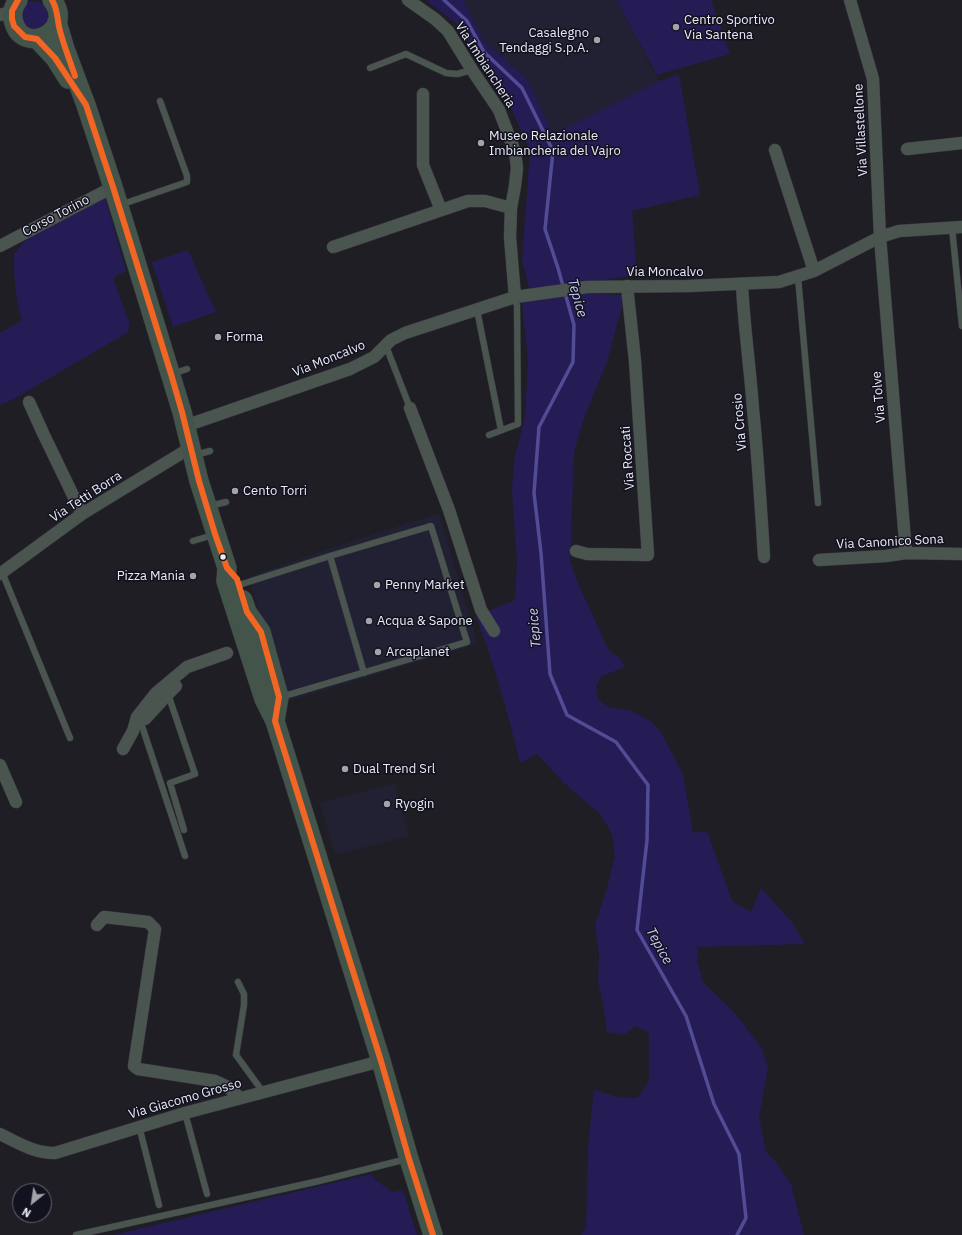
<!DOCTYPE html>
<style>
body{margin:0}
#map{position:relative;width:962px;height:1235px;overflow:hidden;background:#1e1e24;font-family:"IBM Plex Sans",sans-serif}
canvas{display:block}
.north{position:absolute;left:12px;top:1183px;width:40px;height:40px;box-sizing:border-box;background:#12111f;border:1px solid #686875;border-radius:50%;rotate:210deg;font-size:11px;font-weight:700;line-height:16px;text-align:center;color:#eaebf5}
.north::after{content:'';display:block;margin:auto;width:14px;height:18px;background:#a3a3ac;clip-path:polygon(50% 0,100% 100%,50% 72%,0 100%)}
</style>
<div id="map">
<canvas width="962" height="1235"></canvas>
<div class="north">N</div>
</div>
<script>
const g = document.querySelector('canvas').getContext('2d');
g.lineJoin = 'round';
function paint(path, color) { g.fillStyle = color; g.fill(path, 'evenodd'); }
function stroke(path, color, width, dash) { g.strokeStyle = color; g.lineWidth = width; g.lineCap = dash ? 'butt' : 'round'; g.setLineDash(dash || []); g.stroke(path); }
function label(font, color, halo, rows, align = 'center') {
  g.font = font + ' "IBM Plex Sans",sans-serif'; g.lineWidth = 3; g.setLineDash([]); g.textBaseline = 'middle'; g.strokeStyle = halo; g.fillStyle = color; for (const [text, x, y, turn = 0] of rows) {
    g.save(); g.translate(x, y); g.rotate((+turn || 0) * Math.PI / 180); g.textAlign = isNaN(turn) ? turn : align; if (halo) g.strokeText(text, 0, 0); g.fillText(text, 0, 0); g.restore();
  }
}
const built = new Path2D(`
 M463,0H616L659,81L553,134L528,80L484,41Z
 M439,513L478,644L288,701L280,683L251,586V576L328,549Z
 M395,783L409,836L335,855L320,803Z`);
const green = new Path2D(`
 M426,0H463L484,41L528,80L553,134L659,81L679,74L700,195L632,211L636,260L630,276L589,282L592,294L625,295L607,362L584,418L574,452L570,561L577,581L609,651L619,657L625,667L602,676L596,686L598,699L608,707L632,711L653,723L661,732L683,774L693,833L707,831L732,901L751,912L761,888L792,922L805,944L698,947L697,960L703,982L733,1011L762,1048L768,1068L759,1117L766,1152L775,1161L791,1184L804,1235H581L586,1227L588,1147L594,1090L618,1097L637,1098L649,1081V1033L636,1026L624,1035L607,1032L604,1010L598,980L599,953L595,925L607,888L615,856L612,834L600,814L564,783L537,754L520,763C508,713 494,664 476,616L515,600L517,563L512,490L514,461L525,416L528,360L522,302L532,299L522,260L530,151L507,99L481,62L457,24Z
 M616,0H711L730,54L657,75Z
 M20 15a14 14 0 1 1 28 0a14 14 0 1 1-28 0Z
 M105,197L126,271L113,278L130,325L127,333L12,400L0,405V333L22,320C15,298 14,277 14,254L28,237Z
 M188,250L216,312L173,327L152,262Z
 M371,1174L376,1180L392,1192L403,1190L417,1235H113Z`);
const stream = new Path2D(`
 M444,0L467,21L484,52L522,88L553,151L545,229L558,268L574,325L573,362L539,427L534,493L541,553L550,674L567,715L616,742L648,785L647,840L637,930L686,1016L714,1104L739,1154L746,1218L737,1235`);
const lane = new Path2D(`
 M370,68L406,54L446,73L457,74L472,70
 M120,205L187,182V176L160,101
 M952,228L962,326
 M798,277L818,503
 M477,310L501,430
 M386,346L410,408
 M172,374L187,369
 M489,435L518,424L517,306L515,297
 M195,455L210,451
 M210,506L226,502
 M193,541L213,535
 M330,556L364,673
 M2,572L70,738
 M239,585L330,556L431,526L467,642L281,697
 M168,694L195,774L170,783L184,830
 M141,723L185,856
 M238,982L244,994V1005L236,1055L263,1092
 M185,1113L207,1194
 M139,1126L159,1205
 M76,1235L319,1181L407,1159`);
const street = new Path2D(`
 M408,0L435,19L448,31L472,70L499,110L515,152L517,168L515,186L511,208L510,237L515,297
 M850,0L873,79L880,237L906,553
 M0,15L12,11
 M423,94V165L441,210
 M907,149L962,143
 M775,150L814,271
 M0,246L113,187
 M333,247L468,201H485L511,208
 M742,285C744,326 750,367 753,409C758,458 761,508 764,557
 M29,402L43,433L82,514
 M410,408L449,510L481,610L494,631
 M185,426L350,369L374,357L391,340L405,333L515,297L587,287L688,286L779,282L814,271L880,237L899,231L962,227
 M576,551L587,554L648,555L635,361L627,286
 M819,560L886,556L906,553L962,554
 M0,574L82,514L190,448
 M145,719L168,694L176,686
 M123,749L133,731L137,717L156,693L187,667L227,653
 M0,765L16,802
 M97,925L104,917L148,922L155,929L134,1066L138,1069L215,1081L228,1087L240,1098
 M0,1134C18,1143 34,1153 55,1153L185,1113L381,1061`);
const primary = new Path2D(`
 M18,0C13,7 11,15 14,23C24,56 76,31 52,0
 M57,22L65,49L86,105L113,187L182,412L199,481L227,568L226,581L264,699L275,721L381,1061L409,1159L433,1235
 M37,39L55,58L68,79
 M243,600L247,612L261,632L279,697L275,721`);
const bus1 = new Path2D(`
 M18,0L12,11V19L14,26L25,37L37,39L55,58L86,105L113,187L171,374L182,412L199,481L215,534L227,568L237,579L247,612L261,632L279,697L275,721L381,1061L409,1159L433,1235
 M52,0C58,9 57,20 60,31C64,46 70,61 75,76`);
const markers = [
 [676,27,4,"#a3a3ac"],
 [597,40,4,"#a3a3ac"],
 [481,143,4,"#a3a3ac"],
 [218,337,4,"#a3a3ac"],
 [235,491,4,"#a3a3ac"],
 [223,557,3.5,"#eaebf5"],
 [193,576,4,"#a3a3ac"],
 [377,585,4,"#a3a3ac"],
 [369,621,4,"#a3a3ac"],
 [378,652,4,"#a3a3ac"],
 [345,769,4,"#a3a3ac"],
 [387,804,4,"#a3a3ac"]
];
const poiNames = [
 ["Centro Sportivo",684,20],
 ["Via Santena",684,35],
 ["Casalegno",589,33,"right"],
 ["Tendaggi S.p.A.",589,48,"right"],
 ["Museo Relazionale",489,136],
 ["Imbiancheria del Vajro",489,151],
 ["Forma",226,337],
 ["Cento Torri",243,491],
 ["Pizza Mania",185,576,"right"],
 ["Penny Market",385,585],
 ["Acqua & Sapone",377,621],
 ["Arcaplanet",386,652],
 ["Dual Trend Srl",353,769],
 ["Ryogin",395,804]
];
const streetNames = [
 ["Via Imbiancheria",485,65,57],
 ["Via Villastellone",861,130,-93],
 ["Corso Torino",56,216,-28],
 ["Via Moncalvo",665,272],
 ["Via Moncalvo",329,359,-22],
 ["Via Tolve",879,397,-95],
 ["Via Crosio",740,422,-95],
 ["Via Roccati",628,458,-94],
 ["Via Tetti Borra",86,497,-33],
 ["Via Canonico Sona",890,542,-3],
 ["Via Giacomo Grosso",185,1099,-16]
];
const waterNames = [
 ["Tepice",577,298,74],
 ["Tepice",535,628,-95],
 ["Tepice",659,946,61]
];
paint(built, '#212133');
paint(green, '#261c55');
stroke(stream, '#524b96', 3.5);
stroke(lane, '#3b3c40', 7);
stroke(street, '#3b3c40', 13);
stroke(primary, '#3b3c40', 20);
stroke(lane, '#4b5550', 6);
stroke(street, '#4b5550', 12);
stroke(primary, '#43544b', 19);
stroke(bus1, '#f26522', 6);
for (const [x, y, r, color] of markers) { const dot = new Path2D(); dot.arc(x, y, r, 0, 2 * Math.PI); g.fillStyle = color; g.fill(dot); stroke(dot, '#12111f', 1.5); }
label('13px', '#eaebf5', '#12111f', poiNames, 'left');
label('13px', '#eaebf5', '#12111f', streetNames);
label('italic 14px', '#cbcbf9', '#12111f', waterNames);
</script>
